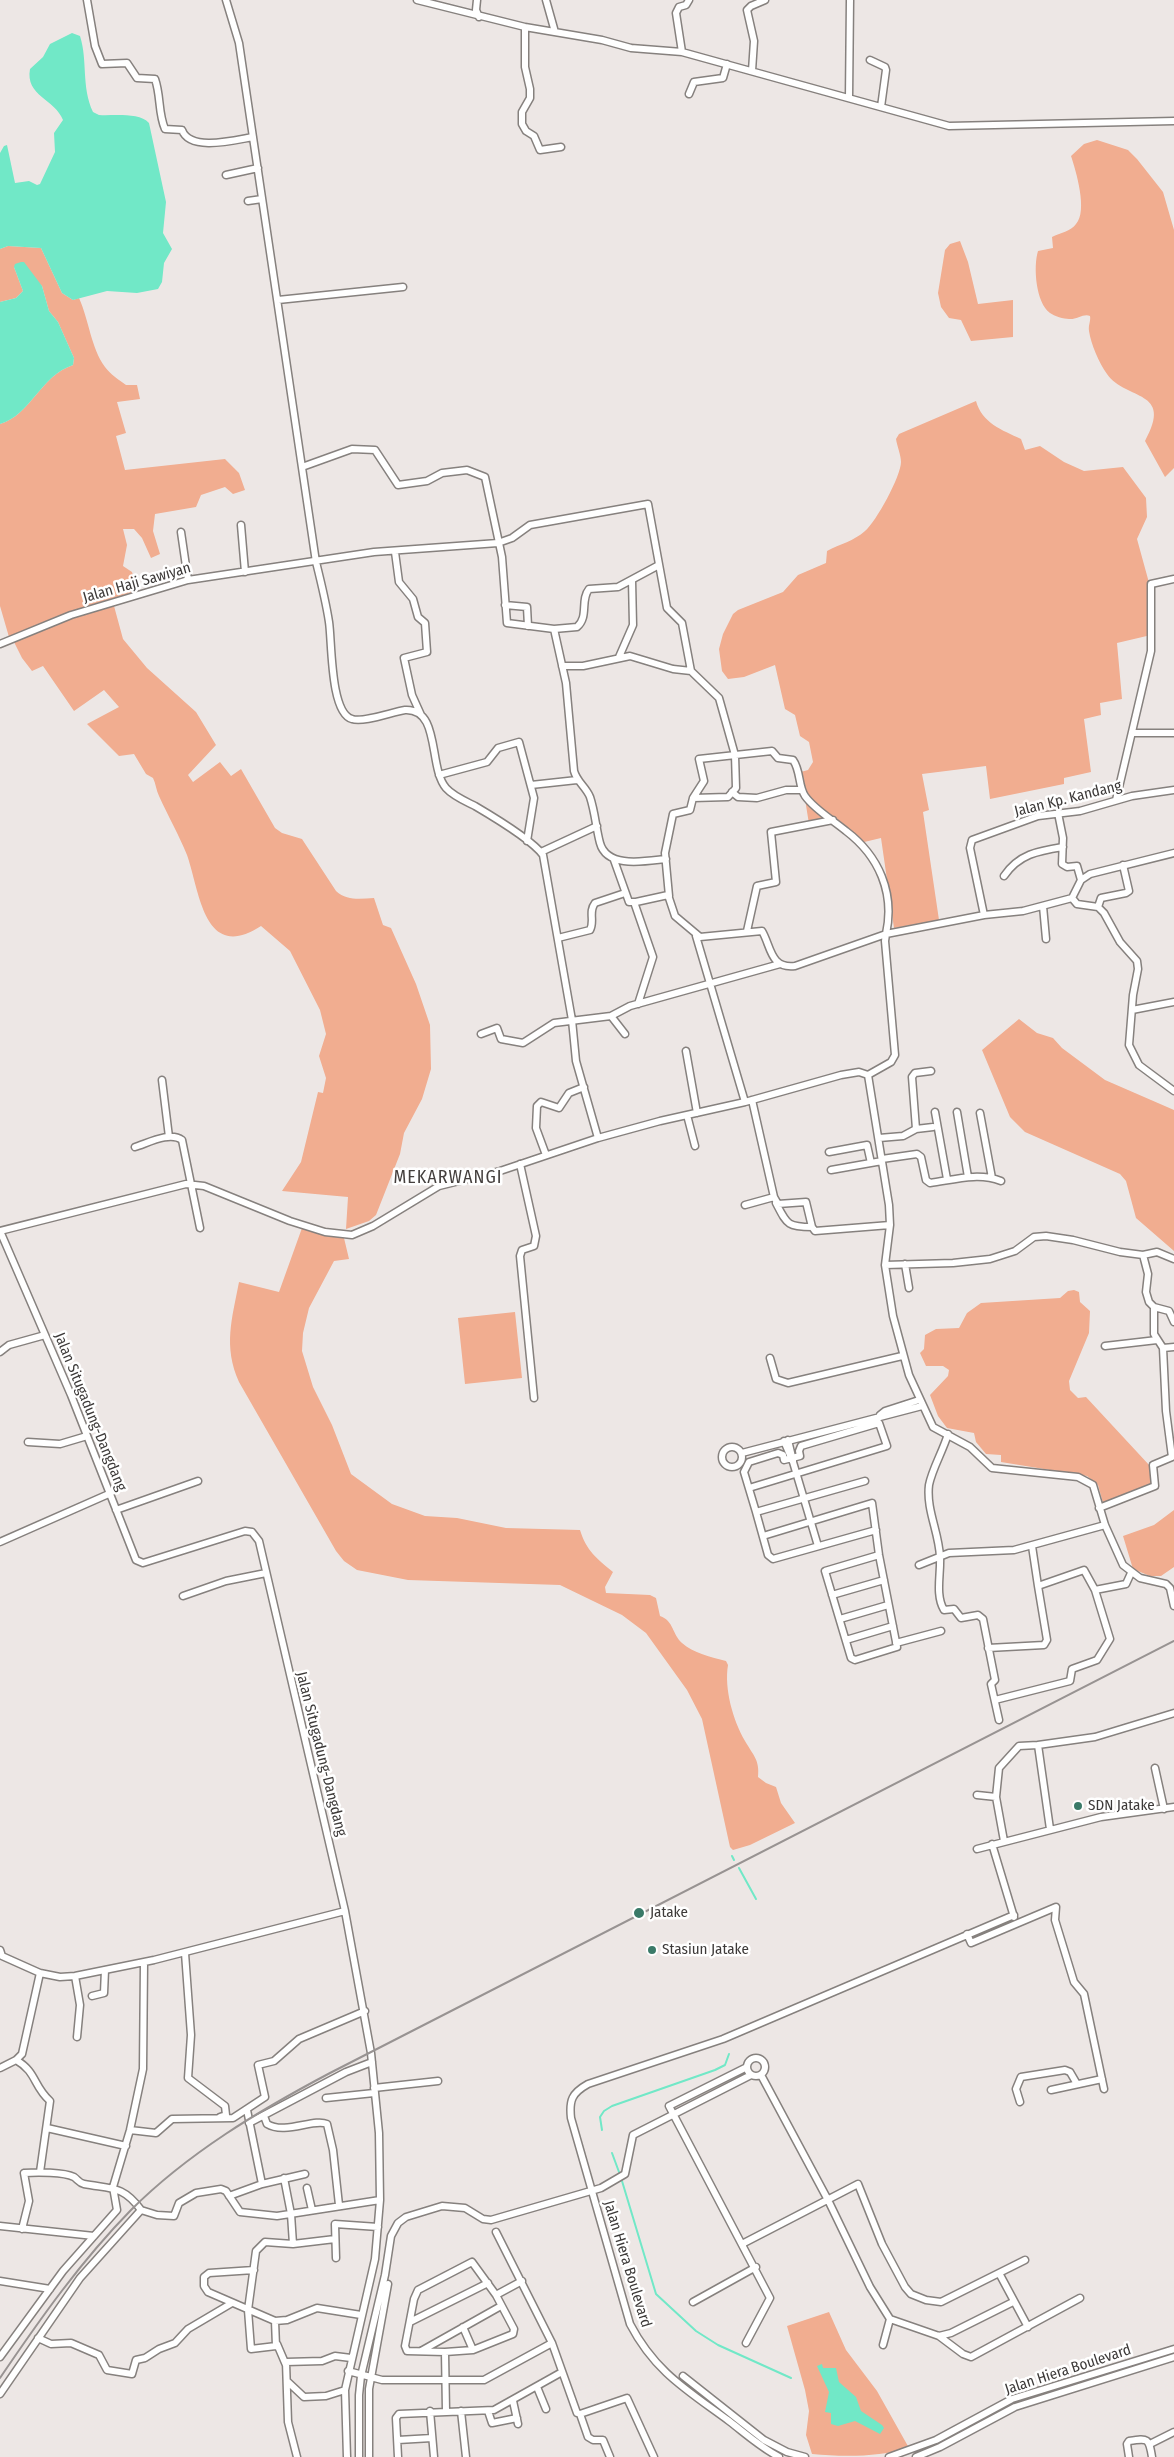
<!DOCTYPE html>
<style>
body{margin:0}
canvas{display:block;background:#ede7e5}
</style>
<canvas width="1174" height="2457"></canvas>
<script>
const g = document.querySelector('canvas').getContext('2d');
g.lineJoin = 'round';
function paint(path, color) { g.fillStyle = color; g.fill(path, 'evenodd'); }
function stroke(path, color, width, dash) { g.strokeStyle = color; g.lineWidth = width; g.lineCap = dash ? 'butt' : 'round'; g.setLineDash(dash || []); g.stroke(path); }
function label(font, color, halo, rows, align = 'center') {
  g.font = font + ' "Fira Sans Condensed",sans-serif'; g.lineWidth = 5; g.setLineDash([]); g.textBaseline = 'middle'; g.strokeStyle = halo; g.fillStyle = color; for (const [text, x, y, turn = 0] of rows) {
    g.save(); g.translate(x, y); g.rotate((+turn || 0) * Math.PI / 180); g.textAlign = isNaN(turn) ? turn : align; if (halo) g.strokeText(text, 0, 0); g.fillText(text, 0, 0); g.restore();
  }
}
const green = new Path2D(`
 M1097,140L1128,150L1137,159L1163,192L1174,230V468L1165,477L1145,441C1174,389 1126,401 1107,374C1099,363 1091,344 1089,331C1088,325 1091,321 1090,316C1084,313 1076,320 1069,319C1064,319 1054,316 1050,313C1036,303 1033,267 1038,251L1053,248L1052,237C1060,233 1071,231 1076,224C1088,211 1076,171 1071,156L1084,144Z
 M960,241L968,262L978,304L1013,300V337L971,341L961,320L949,318L941,307L938,293L945,250L950,244Z
 M8,246L41,248L62,293L73,300L79,298C89,320 91,348 105,367C110,374 119,380 126,385H137L140,399L117,402L126,433L116,436L125,470L225,459L239,473L245,490L233,494L225,487L201,495L196,507L155,514L153,531L160,554L151,558L142,538L134,529H123L127,545L123,566L132,572L137,590L111,601L75,610L9,637L0,606V424C31,415 40,376 73,365L74,358L58,322L49,311L42,286L14,267L23,291L16,298L0,302V249Z
 M976,401C982,423 1002,430 1021,439L1025,450L1040,446L1064,462L1084,471L1123,467L1146,498L1147,517L1137,539L1151,590V635L1117,643L1122,699L1100,703L1101,715L1084,719L1091,772L1064,778V784L990,799L986,766L922,774L929,810L923,812L939,920L894,928L881,838L860,843L832,823L809,824L805,799L797,789V773L808,770L813,762L809,742L800,736L795,715L785,709L775,665L744,677L728,679L722,671L719,649L723,634L733,614L738,610L783,592L798,575L826,563L827,551C840,544 854,541 865,531C876,522 901,476 901,462C901,455 897,446 896,439L899,434Z
 M114,606L123,639L147,668L196,712L216,745L188,775L193,782L220,762L231,776L241,769L275,828L282,833L302,839L336,891C347,901 360,899 374,898L383,925L391,928L416,984L430,1025L431,1069L422,1099L404,1133L400,1154L376,1215L369,1221L346,1229L348,1197L282,1191L301,1162L318,1092L323,1093L326,1078L319,1056L326,1034L320,1010L290,951L261,926C204,963 200,892 187,855C179,835 168,816 159,796C156,790 156,784 153,778L146,774L134,754L119,756L87,724L119,707L104,690L74,711L43,666L32,671L22,658L13,640L78,613Z
 M1019,1019L1037,1033L1053,1038L1062,1048L1105,1080L1174,1110V1251L1136,1218L1126,1181L1120,1174L1025,1132L1010,1117L982,1050Z
 M302,1228L344,1238L349,1259L334,1261L309,1308L303,1333L302,1351L313,1387L332,1425L351,1474L392,1504L425,1516L457,1518L506,1528L580,1530C586,1550 597,1559 613,1572L605,1587L606,1593L650,1595L656,1598L660,1616C674,1621 672,1634 682,1643C693,1653 711,1657 726,1661L728,1665C724,1689 733,1720 745,1741C753,1755 760,1760 758,1777L766,1783L776,1787L781,1803L795,1823L750,1845L733,1850L730,1847L702,1719L687,1690L646,1633L622,1615L560,1585L408,1580L357,1570L344,1561L336,1551L239,1382C223,1346 232,1319 239,1282L279,1292Z
 M1074,1290L1079,1292L1080,1302L1090,1311L1089,1333L1069,1381L1070,1390L1078,1398L1086,1397L1150,1466L1156,1484L1103,1503L1098,1485L1087,1476L1001,1462V1455L986,1454L976,1442L974,1433L947,1428L938,1416L930,1395L948,1376L949,1370L943,1366H926L920,1353L924,1349L925,1335L936,1329L959,1328L967,1313L981,1303L1060,1298L1068,1291Z
 M515,1312L522,1378L465,1384L458,1318Z
 M1174,1510V1567L1161,1576H1150L1133,1569L1123,1536L1154,1525Z
 M829,2312L846,2350L877,2391L909,2448C879,2457 844,2457 812,2454L806,2435L809,2411L805,2390L787,2326Z`);
const water = new Path2D(`
 M72,33L80,36C88,61 81,86 93,112L99,115C113,116 139,112 149,123L166,202L163,233L172,249L164,263L162,282L158,289L137,293L107,291L73,300L62,293L41,248L8,246L0,249V153L4,146L7,145L15,183L29,181L37,185L40,184L55,152L54,133L63,120C55,99 25,96 30,69L43,57L50,44Z
 M21,262H24L42,286L49,311L58,322L74,358L73,365C40,376 31,415 0,424V302L16,298L23,291L14,267L15,264Z
 M822,2364L823,2368H836L839,2382L856,2397L861,2411L882,2425L884,2428L880,2434L855,2421L838,2426L831,2424V2413L825,2412L829,2392L817,2366Z`);
const stream = new Path2D(`
 M732,1856L734,1860
 M739,1868L756,1899
 M602,2130L600,2117L604,2111L612,2106L715,2070L725,2065L729,2054
 M612,2153L619,2172
 M622,2181L656,2294L696,2331L718,2345L791,2378`);
const street = new Path2D(`
 M87,0L95,46L102,64L127,63L137,78L155,79C161,96 158,113 165,129L182,130C190,152 235,140 253,137
 M226,0L239,43L316,562C321,582 326,602 329,622C332,641 330,713 352,719C363,723 392,712 405,710C441,708 428,767 446,788C453,796 465,801 475,806C492,816 532,840 543,855L572,1020L576,1061L598,1138
 M417,0L525,27L602,40L631,48L682,52L949,126L1174,121
 M477,0L476,10L479,17
 M546,0L555,32
 M525,27V67L530,89V98L522,112V124L526,131L534,136L540,150L561,147
 M682,52L676,13L679,7L686,5L689,0
 M870,60L885,67L886,70L881,107
 M752,71L754,41L747,10L751,6L765,0
 M689,94L694,82L723,78L727,64
 M849,98L850,0
 M226,175L258,168
 M248,201L262,199
 M278,300L403,287
 M302,467L352,449L375,450L398,485L427,481L442,473L467,470L485,477L502,557L507,623L554,629L577,627C589,617 580,600 589,589L618,587L659,565
 M241,525L245,572
 M181,532L188,580
 M395,552L399,582L413,599L418,617L425,623L427,652L404,658L412,695L421,715
 M505,605L527,607L528,626
 M554,629L566,683L574,771C577,782 586,787 590,797C595,812 596,828 600,843C607,869 646,861 666,859
 M0,644L71,615L188,580L374,552L498,543L512,538L530,525L648,504L667,608L682,623L691,671L719,698L735,755L736,788L728,797L693,798L690,810L673,814L665,853L669,896
 M619,657L633,625L632,580
 M562,666H583L630,656L673,669L691,671
 M1133,733H1174
 M439,775L487,762L498,748L519,742L534,798L527,841
 M531,785L577,780
 M732,792L738,797L757,798L786,790H802
 M1116,800L1151,651V584L1174,579
 M1058,813L1063,838L1062,864L1067,867L1077,866L1081,880
 M541,852L597,826
 M614,860L629,902H636L668,895L675,916L700,937L762,931C771,946 770,969 795,966L886,934C895,893 879,856 846,831C833,820 815,810 805,796C798,786 801,771 793,760L778,758L772,751L699,759L704,781L693,798
 M1004,876C1019,854 1038,851 1063,847
 M1072,898L1077,904L1098,907L1104,913L1120,942L1137,961L1138,969L1133,995L1129,1045L1139,1065L1174,1091
 M634,902L653,957L638,1004
 M1043,906L1046,939
 M1098,907L1101,898L1126,893L1129,891L1123,865
 M984,915L1023,911L1072,898L1081,880L1090,874L1174,853
 M747,931L757,886L776,882L771,832L833,820
 M696,936L745,1102
 M558,938L590,930C595,921 588,912 595,903L625,893
 M1132,1010L1174,1002
 M611,1016L630,1006L780,964
 M481,1034L497,1028L501,1039L523,1043L554,1023L611,1016L625,1034
 M686,1051L697,1113
 M868,1075L889,1205L890,1225L885,1265L893,1316L909,1375L933,1427L970,1447L992,1468L1078,1477L1093,1485L1105,1525L1123,1565L1140,1578L1166,1584L1170,1588L1174,1606
 M868,1075L891,1062L895,1055L885,941L886,934L984,915L970,848L972,840L1038,816L1080,811L1132,796L1174,790
 M162,1080L169,1137
 M752,1100L774,1197L778,1204L806,1202L812,1227L815,1231L890,1225
 M935,1112L947,1179
 M957,1112L968,1177
 M980,1113L992,1178
 M687,1115L695,1146
 M916,1129L933,1127
 M879,1138L903,1136L916,1129L912,1077L915,1073L931,1071
 M135,1147C148,1143 170,1131 182,1140L200,1228
 M829,1152L867,1145L871,1163
 M546,1155L536,1128L537,1106L541,1102L559,1108L569,1093L584,1087
 M882,1159L917,1154L921,1157L926,1180L930,1183C953,1180 978,1172 1001,1181
 M520,1164L536,1236L534,1246L522,1250L520,1256L534,1398
 M831,1170L882,1161
 M776,1203C787,1224 787,1227 812,1227
 M745,1205L774,1197
 M0,1231L71,1395L136,1560L143,1563L245,1531L252,1532L259,1541L345,1911L371,2053L379,2133L380,2200L375,2259L345,2390L347,2457
 M0,1231L186,1184L204,1186L290,1221L325,1232L352,1235L373,1226L439,1186L500,1171L598,1138L660,1121L745,1102L841,1075L859,1072L868,1075
 M1143,1255L1148,1274L1146,1292L1149,1302L1154,1307L1169,1311L1174,1322
 M905,1264L909,1288
 M885,1265L953,1263L990,1259L1015,1251L1034,1237L1046,1236L1073,1240L1120,1252L1143,1255L1157,1252L1174,1259
 M1154,1307V1334L1163,1348L1174,1347
 M1105,1346L1157,1340
 M0,1352L9,1345L45,1335
 M770,1358L776,1379L788,1383L902,1356
 M880,1415L885,1411L919,1400
 M948,1434C943,1451 932,1469 929,1485C926,1510 939,1532 940,1557C941,1574 935,1595 944,1610L954,1609L961,1618L978,1615L983,1619L995,1680L991,1684L999,1720
 M788,1440L793,1461
 M784,1441L793,1462L818,1546
 M28,1442L60,1444L87,1436
 M722 1457a10 10 0 1 1 20 0a10 10 0 1 1-20 0Z
 M742,1453L922,1406
 M749,1488L887,1446L879,1423L801,1446L799,1451L800,1456L784,1460L783,1455L778,1453L749,1462L744,1472L756,1512L865,1481
 M1099,1508L1155,1486L1153,1465L1172,1457L1166,1411L1163,1348
 M116,1510L198,1481
 M756,1512L768,1555L773,1559L876,1530
 M763,1536L872,1503L879,1555L897,1647L855,1660L851,1658L825,1571L879,1555
 M0,1542L111,1493
 M1032,1546L1038,1586
 M919,1565L949,1553L1014,1550L1105,1525
 M832,1595L884,1580
 M183,1596L226,1581L266,1573
 M840,1619L888,1605
 M846,1640L893,1626
 M896,1643L941,1631
 M988,1648L1044,1645L1047,1640L1038,1586L1084,1570L1095,1590L1126,1584L1131,1573
 M995,1700L1070,1681L1072,1669L1097,1660L1110,1639L1095,1590
 M1155,1768L1164,1809
 M977,1795L996,1797L1004,1841
 M996,1797L999,1768L1019,1746L1038,1745
 M1050,1829L1038,1745L1095,1737L1174,1713
 M992,1844L1014,1917
 M977,1849L1101,1817L1174,1807
 M967,1934L971,1943L1056,1907L1055,1920L1074,1982L1084,1994L1104,2089
 M0,1950L2,1956L40,1973L60,1977L75,1976L154,1960L345,1911
 M185,1953L191,2035L188,2078L225,2106L226,2115L220,2117
 M75,1976L80,2005L77,2037
 M92,1996L104,1993L105,1970
 M747 2067a9 9 0 1 1 18 0a9 9 0 1 1-18 0Z
 M16,2060C37,2072 33,2086 50,2101L40,2172
 M0,2068L16,2060L22,2054L40,1973
 M761,2075L828,2200L870,2287L890,2319L939,2336L951,2333L1013,2302
 M374,2088L438,2081
 M1051,2090L1102,2079
 M326,2098L374,2093
 M1020,2102L1016,2089L1021,2077L1065,2070L1070,2072L1077,2084
 M247,2110L262,2184L305,2174
 M264,2116L267,2124C285,2135 314,2118 327,2124L333,2150L339,2205
 M249,2123L346,2072L372,2062
 M47,2128L126,2146
 M130,2130L156,2133L172,2119L233,2118L265,2097L258,2065L274,2061L299,2039L365,2011
 M284,2178L291,2214L293,2244
 M307,2188L312,2210
 M229,2196L262,2184
 M0,2226L94,2236
 M22,2229L29,2201L24,2173C37,2172 64,2172 74,2177C78,2180 79,2183 84,2184C111,2189 123,2185 141,2210
 M496,2232L552,2343L577,2413L580,2414L627,2398L654,2457
 M742,2244L858,2184L882,2244L905,2287L911,2294L926,2300L941,2302L999,2273
 M336,2258L335,2224L378,2227
 M1025,2260L999,2273L1028,2327
 M472,2262L496,2295L514,2329L513,2334L473,2350L445,2352L407,2351L405,2346L414,2299L418,2290Z
 M254,2270L209,2273L204,2277V2286L208,2292L275,2321L287,2320L317,2308L361,2315
 M0,2281L50,2289
 M496,2295L522,2281
 M693,2302L756,2267
 M275,2321L276,2346L251,2349L248,2310L256,2251L265,2242L293,2244L335,2239
 M410,2322L488,2283
 M463,2327L473,2350
 M939,2336L963,2354L971,2357L1080,2298
 M38,2338L51,2344L71,2343L99,2355L107,2370L132,2374L136,2360L145,2358L159,2349L175,2343L188,2329L232,2303
 M746,2343L770,2298L669,2106L747,2067
 M277,2344L286,2365
 M883,2345L890,2319
 M421,2351L501,2306
 M445,2352L446,2411
 M0,2357L63,2271L117,2210L113,2187L130,2130L143,2069L144,1963
 M348,2371L382,2380H484L552,2343
 M683,2376L764,2440L787,2452L805,2457
 M288,2382L304,2397L326,2396L345,2390
 M537,2387L546,2409
 M0,2394L80,2278L141,2210L157,2215L174,2216L179,2203L196,2193L221,2189L226,2191L240,2212L277,2216L380,2200
 M513,2401L518,2424
 M430,2411L434,2457
 M461,2411L466,2457
 M488,2411L492,2423L517,2418
 M580,2414L588,2437L593,2440H603L610,2457
 M398,2440L432,2438
 M1150,2444L1174,2432
 M297,2457L288,2422L286,2362L322,2361L335,2356L351,2358
 M359,2457V2395L361,2376L385,2275L391,2236L398,2223L406,2217L442,2206L465,2208L483,2219L491,2220L601,2188L625,2174L633,2135L751,2075
 M369,2457V2389L388,2284
 M398,2457L396,2418L399,2414L494,2410L562,2372
 M779,2457C760,2447 746,2434 729,2421C687,2390 655,2372 630,2324L571,2118C569,2100 572,2093 588,2084L723,2039L1014,1915
 M889,2457L936,2440L1012,2399L1174,2349
 M916,2457L940,2447L1015,2407L1174,2357
 M1129,2457L1127,2444L1129,2441C1148,2438 1149,2438 1152,2457`);
const rail = new Path2D(`
 M0,2378C40,2319 81,2261 131,2210C188,2153 260,2110 330,2073L1174,1641`);
const markers = [
 [1078,1806,5,"#3a7a68"],
 [639,1913,6,"#3a7a68"],
 [652,1950,5,"#3a7a68"]
];
const streetNames = [
 ["Jalan Haji Sawiyan",137,583,-16],
 ["Jalan Kp. Kandang",1068,799,-14],
 ["Jalan Situgadung-Dangdang",90,1412,68],
 ["Jalan Situgadung-Dangdang",321,1754,76],
 ["Jalan Hiera Boulevard",627,2264,73],
 ["Jalan Hiera Boulevard",1068,2370,-18]
];
const poiNames = [
 ["SDN Jatake",1088,1806],
 ["Jatake",650,1913],
 ["Stasiun Jatake",662,1950]
];
const quarterNames = [
 ["MEKARWANGI",448,1178]
];
paint(green, '#f1ad90');
paint(water, '#71e8c7');
stroke(stream, '#71e8c7', 2);
stroke(street, '#86817e', 9);
stroke(street, '#fff', 6);
stroke(rail, '#989392', 2);
for (const [x, y, r, color] of markers) { const dot = new Path2D(); dot.arc(x, y, r, 0, 2 * Math.PI); g.fillStyle = color; g.fill(dot); stroke(dot, '#fff', 2); }
label('15px', '#3d3a39', '#fff', streetNames);
label('15px', '#3d3a39', '#fff', poiNames, 'left');
g.letterSpacing = '1px';
label('18px', '#443f3d', '#fff', quarterNames);
g.letterSpacing = '0px';
</script>
